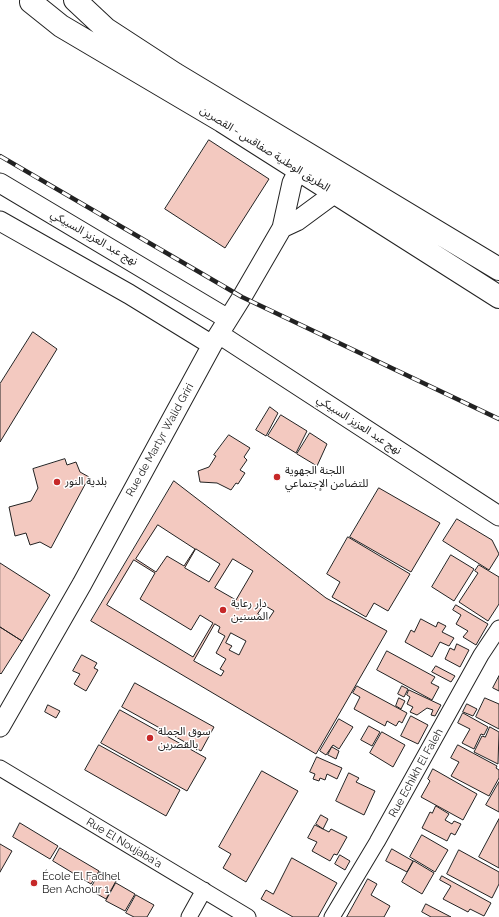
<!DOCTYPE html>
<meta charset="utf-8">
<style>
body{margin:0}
canvas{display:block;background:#fff}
</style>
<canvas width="499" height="917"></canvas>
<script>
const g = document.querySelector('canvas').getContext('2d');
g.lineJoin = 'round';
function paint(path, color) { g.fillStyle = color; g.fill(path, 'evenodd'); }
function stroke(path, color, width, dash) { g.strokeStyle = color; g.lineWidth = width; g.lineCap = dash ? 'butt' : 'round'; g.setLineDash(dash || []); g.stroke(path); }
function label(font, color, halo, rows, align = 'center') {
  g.font = font + ' Raleway,"Noto Sans Arabic",sans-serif'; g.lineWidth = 3; g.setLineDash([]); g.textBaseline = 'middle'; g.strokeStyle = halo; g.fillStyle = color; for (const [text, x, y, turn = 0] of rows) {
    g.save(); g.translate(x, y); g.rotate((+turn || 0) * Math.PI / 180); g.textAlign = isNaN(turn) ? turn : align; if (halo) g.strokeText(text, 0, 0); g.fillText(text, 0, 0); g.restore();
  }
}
const building = new Path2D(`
 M209,140L269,179L225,248L165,209Z
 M33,332L57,349L0,442V384Z
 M270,407L278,413L266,436L256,430Z
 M281,415L307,431L296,453L268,436Z
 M310,433L327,444L317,466L297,454Z
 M229,435L250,448L244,457L247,460L240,470L245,473L238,484L236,483L231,490L217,483L200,482L198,471L209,467L216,456L214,455Z
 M65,459L67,465L76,462L80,472L89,477L51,548L40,542L30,545L26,533L15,536L9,507L31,501L38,488L33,469Z
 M174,481L326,598L387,631L316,754L91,621Z
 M379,488L440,523L411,572L350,537Z
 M457,519L492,540L499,554L489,570L443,541Z
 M158,525L195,549L184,566L167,556L156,572L136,559Z
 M348,537L410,574L388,611L374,603L366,617L332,597L340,582L327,574Z
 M196,549L220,564L209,582L185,568Z
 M451,555L474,569L454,601L432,587Z
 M233,559L253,571L236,600L215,588Z
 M134,560L155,573L140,599L191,630L200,615L213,623L193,657L107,605Z
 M0,563L50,595L22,641L0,627Z
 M479,565L499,577V604L488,621L459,602L478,573L475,571Z
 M264,605L274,611L268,620L258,614Z
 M456,605L488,624L476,645L463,637L468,631L456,624L461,615L453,610Z
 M421,619L436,627L438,622L446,626L442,632L454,638L449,646L440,642L432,657L405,642L411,630L414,632Z
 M215,624L220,627L218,632L225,636L216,653L226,659L220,669L224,671L221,676L194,661Z
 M0,627L22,641L1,674L0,673Z
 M231,633L246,641L239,655L229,650L232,646L226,643Z
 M457,644L469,650L460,667L445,659L450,648L454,650Z
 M387,651L435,677L431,683L439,687L432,700L377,670Z
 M82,655L97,663L94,668L98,670L86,691L74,684L80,674L73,671Z
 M436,666L455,676L451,682L432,672Z
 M499,676V691L493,688Z
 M135,683L214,727L201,751L122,707Z
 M357,686L407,713L402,723L399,721L396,726L387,721L385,726L354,709L360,697L353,693Z
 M402,686L408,689L404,697L398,694Z
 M409,690L441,705L435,716L431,715L433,710L427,708L417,715L410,712L413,707L407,704L410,697L407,695Z
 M399,698L405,701L401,709L396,706Z
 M485,698L499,704V729L476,717Z
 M467,704L477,709L473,716L463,712Z
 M48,705L60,711L56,718L45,712Z
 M120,710L206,758L187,791L101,743Z
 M463,713L488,727L484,735L481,734L474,749L462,743L470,729L458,723Z
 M411,716L428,725L418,744L401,736Z
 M339,719L353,727L339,749L333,745L326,755L320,751Z
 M369,726L380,732L372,746L361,740Z
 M490,727L499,732L498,764L474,752L482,736L485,737Z
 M382,732L405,745L393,767L370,753Z
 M99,745L180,790L166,816L85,770Z
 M458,745L497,766L496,768L499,770V778L489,796L451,776L459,762L451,758Z
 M332,747L339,751L336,759L328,755Z
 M317,757L342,768L337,779L327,774L325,780L320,778L319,781L313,779L315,774L310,772Z
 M433,769L477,794L463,820L421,797L430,781L428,779Z
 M262,771L298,791L246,882L223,868L231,854L219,847Z
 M349,773L359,778L356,782L375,791L364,815L336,801Z
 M499,782V812L486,805Z
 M436,806L449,814L445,820L452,824L454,821L461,824L455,835L451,833L447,841L422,828L430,812L432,813Z
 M321,815L328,819L323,829L316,824Z
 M499,819V868L479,857Z
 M20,823L58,846L50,859L13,837Z
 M315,825L329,832L331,829L347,837L337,855L334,854L330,861L312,851L317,842L308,838Z
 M422,835L448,850L435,872L410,857Z
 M0,844L12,851L0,872Z
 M60,848L99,871L91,884L53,861Z
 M392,849L413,861L407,872L386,861Z
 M459,850L499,872V884L492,898L447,874Z
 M340,855L350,861L345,870L335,864Z
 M292,858L337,883L318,917H293L261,899L266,890L273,894Z
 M414,861L434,873L422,894L402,882Z
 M100,872L116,881L106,899L90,890Z
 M442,876L491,903L484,916L470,909L468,912L443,899L451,886L440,880Z
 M368,879L377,884L371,895L390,906L384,917H347Z
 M116,883L135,894L125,911L106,901Z
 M136,895L154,905L147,917H134L126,913Z
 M426,904L451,917H431L422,912Z`);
const minor = new Path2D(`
 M0,768L248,917
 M189,917L204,890
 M332,917L377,842L481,655L499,628`);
const tertiary = new Path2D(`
 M0,183L228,319
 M0,221L129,294L212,345
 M282,228L292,183L305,157
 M219,334L499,516
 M0,727L82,584L212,345L242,297L282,228L297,221L335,193L342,182`);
const primary = new Path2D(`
 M75,0L106,29L175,74L499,269
 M31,2L61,26L222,121L499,297`);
const rail = new Path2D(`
 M0,156L242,297L499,419`);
const markers = [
 [277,477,4,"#c62828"],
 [57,482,4,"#c62828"],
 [223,610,4,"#c62828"],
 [150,738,4,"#c62828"],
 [34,883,4,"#c62828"]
];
const streetNames = [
 ["الطريق الوطنية صفاقس - القصرين",265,149,32],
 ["نهج عبد العزيز السبيكي",94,238,30],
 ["نهج عبد العزيز السبيكي",359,425,33],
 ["Rue de Martyr Walid Griri",160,440,-61],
 ["Rue Echikh El Faleh",416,773,-61],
 ["Rue El Noujaba'a",124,843,31]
];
const poiNames = [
 ["اللجنة الجهوية",285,471],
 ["للتضامن الإجتماعي",285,484],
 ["بلدية النور",65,482],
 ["دار رعاية",231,604],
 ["المسنين",231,617],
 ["سوق الجملة",158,732],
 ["بالقصرين",158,745],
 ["École El Fadhel",42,877],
 ["Ben Achour 1",42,890]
];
paint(building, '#f3c9c0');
stroke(building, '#222', 1);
stroke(minor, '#222', 17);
stroke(tertiary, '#222', 21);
stroke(primary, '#222', 24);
stroke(minor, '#fff', 15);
stroke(tertiary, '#fff', 19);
stroke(primary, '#fff', 22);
stroke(rail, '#222', 4.5);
stroke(rail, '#fff', 3, [9]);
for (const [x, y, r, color] of markers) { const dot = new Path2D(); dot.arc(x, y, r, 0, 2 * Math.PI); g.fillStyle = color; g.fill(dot); stroke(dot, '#fff', 1.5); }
label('11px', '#222', '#fff', streetNames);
label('11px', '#222', '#fff', poiNames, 'left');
</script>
